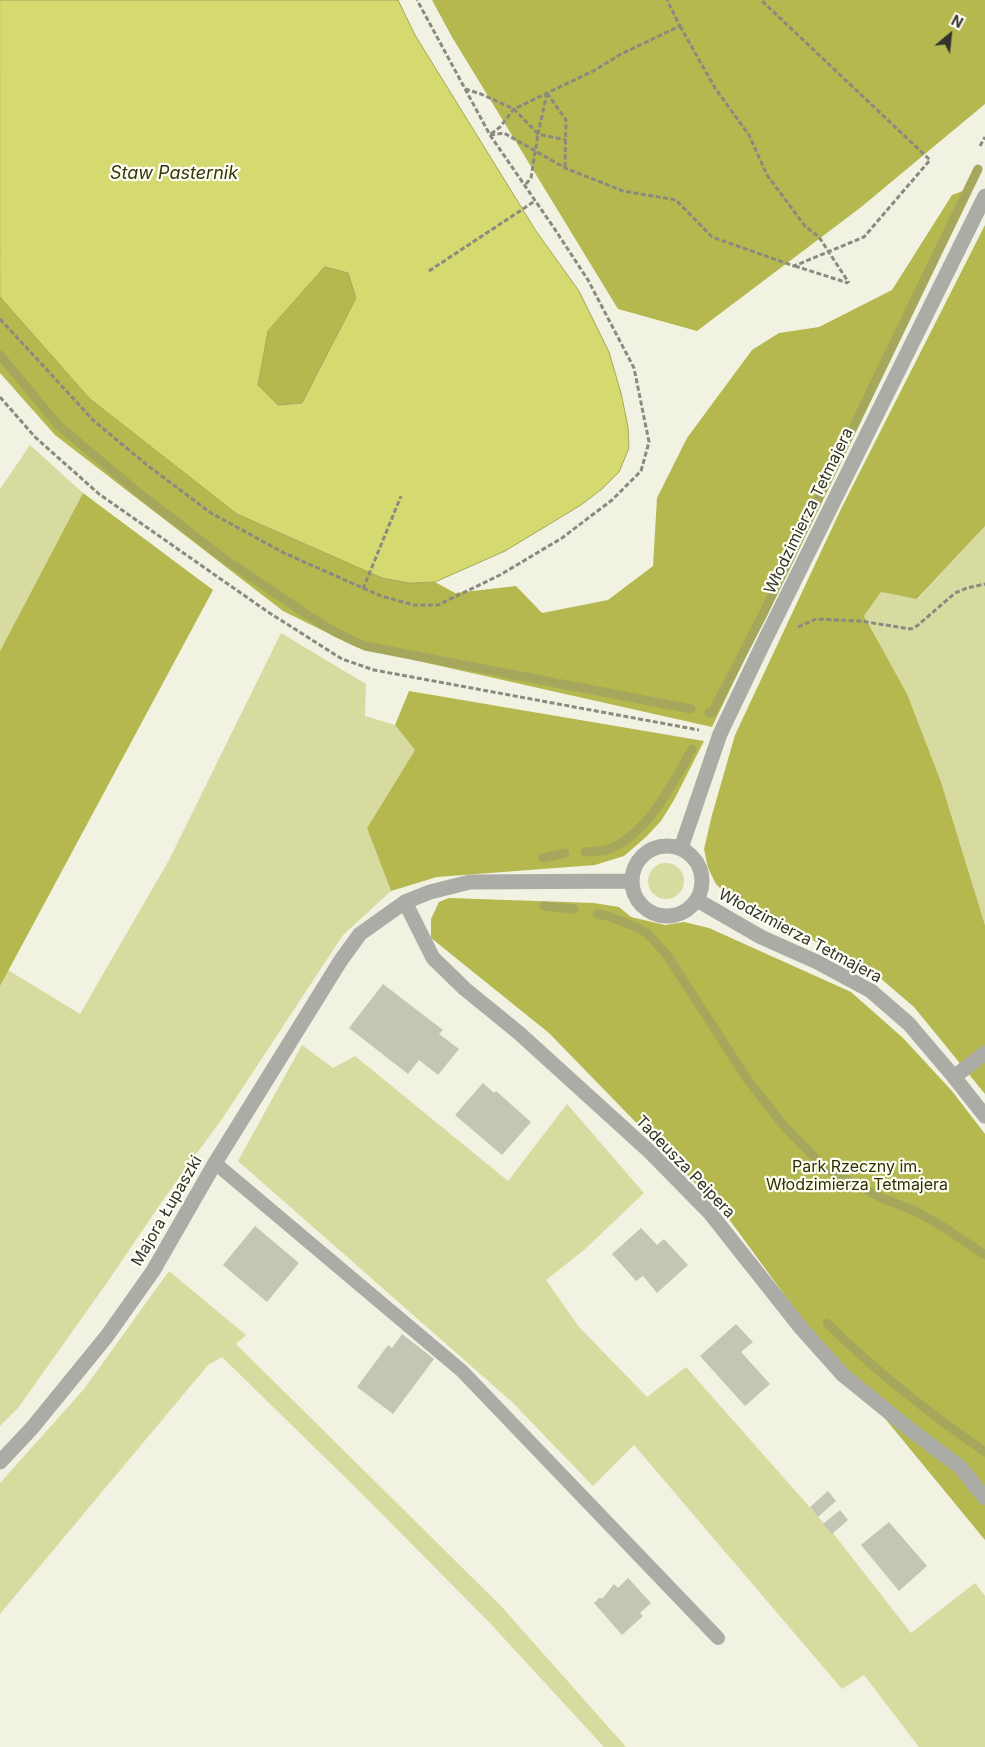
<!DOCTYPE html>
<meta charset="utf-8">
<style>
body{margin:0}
#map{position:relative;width:985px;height:1747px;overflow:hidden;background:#f1f2e2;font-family:Inter,sans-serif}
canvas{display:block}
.north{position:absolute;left:925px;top:10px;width:50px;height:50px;-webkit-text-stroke:4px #fefff2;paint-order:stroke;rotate:28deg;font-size:14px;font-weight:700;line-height:20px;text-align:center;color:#33332d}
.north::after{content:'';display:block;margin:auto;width:18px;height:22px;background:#33332d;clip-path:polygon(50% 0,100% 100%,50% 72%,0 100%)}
</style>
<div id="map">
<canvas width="985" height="1747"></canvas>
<div class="north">N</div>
</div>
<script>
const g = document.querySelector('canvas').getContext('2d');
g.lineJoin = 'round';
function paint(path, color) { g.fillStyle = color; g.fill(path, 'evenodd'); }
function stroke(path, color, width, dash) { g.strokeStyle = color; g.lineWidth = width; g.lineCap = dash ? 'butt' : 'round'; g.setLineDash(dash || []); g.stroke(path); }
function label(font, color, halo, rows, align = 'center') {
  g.font = font + ' Inter,sans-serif'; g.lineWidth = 4.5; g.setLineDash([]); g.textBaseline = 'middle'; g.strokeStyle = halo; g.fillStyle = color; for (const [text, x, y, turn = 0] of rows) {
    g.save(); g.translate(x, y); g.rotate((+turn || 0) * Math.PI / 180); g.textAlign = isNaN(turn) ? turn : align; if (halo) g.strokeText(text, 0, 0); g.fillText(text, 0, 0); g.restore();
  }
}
const green = new Path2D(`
 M30,445L83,493L0,651V489Z
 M985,526V925L941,782L864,616L881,592L918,599Z
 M281,633L366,684L365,716L395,725L415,750L367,828L391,891L343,935L224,1116L163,1200L106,1284L18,1408L0,1426V986L8,970L80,1014L169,860Z
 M648 881a18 18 0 1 1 36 0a18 18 0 1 1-36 0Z
 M302,1045L333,1068L355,1056L508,1181L567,1104L644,1193L584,1250L546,1280L579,1327L647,1397L686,1367L836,1537L911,1633L975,1583L985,1596V1747H919L864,1675L842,1689L634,1445L593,1486L511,1401L238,1161Z
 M169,1271L246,1335L236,1344L501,1606L626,1747H604L488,1621L355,1487L222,1357L208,1365L0,1614V1483L84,1389Z`);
const forest = new Path2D(`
 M432,0H985V104L860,208L697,331L618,309L452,37Z
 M971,188L712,727L356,647L283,611L55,435L0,373V297L90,399L237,514L382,578L409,583L435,582L455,593L516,586L542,613L608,600L653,566L657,498L687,438L752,350L779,333L819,327L892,290L952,195Z
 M985,225V526L917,599L881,592L864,616L907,694L941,782L985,925V1094L914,1007L879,977L829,947L767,922L731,899L716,884L708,868L704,849L712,815L735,735L841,509Z
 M325,266L348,273L356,298L302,403L278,405L258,385L268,331Z
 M83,493L213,590L0,986V651Z
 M409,691L704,741L674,800L661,821L646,837L624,856L595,865L437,877L391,891L367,828L415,750L395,725Z
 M449,898L594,903L619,907L631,917L665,925L684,922L709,928L851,992L903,1038L952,1091L985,1134V1540L794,1308L726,1215L549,1033L431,938V919L439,902Z`);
const water = new Path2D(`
 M0,0H398L415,35L536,231L579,291L609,352L621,393L628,427L629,448L619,472L602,489L581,505L505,551L435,582L409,583L382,578L237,514L90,399L0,297ZM325,267L348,273L356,298L302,403L278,405L258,385L268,331Z`);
const stream = new Path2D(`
 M0,355L58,425L139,493L226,560L306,614L335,632L365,646L691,709
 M709,713H712L762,616L978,169
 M585,852C594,851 605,852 612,848C650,830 673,783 692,749
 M543,858L565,853
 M544,906L574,909
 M597,914L608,916L634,926L647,933L667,955L747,1079L784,1126L826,1169L882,1198L915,1211L945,1228L985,1255
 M827,1323C875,1371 929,1413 985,1452`);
const building = new Path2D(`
 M383,984L443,1030L439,1034L459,1049L438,1075L419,1060L408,1074L349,1028Z
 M483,1083L494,1093L496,1091L531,1122L502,1155L455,1115Z
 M255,1226L299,1263L267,1302L223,1265Z
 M641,1228L657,1245L664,1239L688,1265L657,1293L643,1276L636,1281L612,1254Z
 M736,1324L753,1342L741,1352L770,1384L745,1406L700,1356Z
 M402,1334L434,1359L393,1414L357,1387L388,1345L392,1348Z
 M828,1491L836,1501L818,1517L810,1507Z
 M840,1510L848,1520L832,1534L823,1524Z
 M889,1522L927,1566L899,1591L861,1545Z
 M628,1578L651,1603L640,1613L643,1616L622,1635L594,1603L599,1598H603L614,1584L618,1588Z`);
const path = new Path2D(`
 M680,26L715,88L749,135L767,175L805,226L819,237L849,283
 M465,89L481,94L514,109L538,134L531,178L525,185
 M547,93L566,120L565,168
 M547,93L538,134L566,140
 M491,134L500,127L514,109L595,70L621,54L680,26L667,0
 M490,135L504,133L565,168L623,191L676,200L712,237L794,266L864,237L930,160L761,0
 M980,146L985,137
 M795,266L848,283
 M429,271L535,201
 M0,319L94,421L147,465L211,513L284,553L381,596L414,605H438L500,575L562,538L612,500L641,471L649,442L634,368L588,280L554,228L490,135L417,0
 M0,397L35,437L99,494L268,612L342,659L374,670L699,730
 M363,589L401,496
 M798,627L816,619L860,621L911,629L917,626L955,593L967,588L985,584`);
const lane = new Path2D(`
 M215,1163L462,1371L718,1638`);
const street = new Path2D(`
 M632 881a35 35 0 1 1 70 0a35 35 0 1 1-70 0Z
 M681,848L720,734L763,644L985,196
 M697,900L761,937L817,962L871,991L909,1024L954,1077L985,1116
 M405,902L433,958L465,989L519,1033L650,1152L710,1213L801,1328L843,1375L912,1431L960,1467L985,1498
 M954,1077L985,1053
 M0,1462L32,1428L107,1336L153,1271L215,1163L341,960L360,934L405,902L430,892L470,882L631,881`);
const streetNames = [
 ["Włodzimierza Tetmajera",809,511,-64],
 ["Włodzimierza Tetmajera",800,936,28],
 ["Tadeusza Peipera",685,1167,46],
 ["Majora Łupaszki",167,1211,-60]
];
const parkNames = [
 ["Park Rzeczny im.",857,1167],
 ["Włodzimierza Tetmajera",857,1185]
];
const waterNames = [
 ["Staw Pasternik",174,174]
];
paint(green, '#d7db9f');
paint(forest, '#b4b84e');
paint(water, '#d4d970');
stroke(water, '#a4a75c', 1);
stroke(stream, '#a4a75c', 9);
paint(building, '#c3c5b5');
stroke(path, '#8a8a80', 3, [5, 2.5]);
stroke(lane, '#abaca5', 14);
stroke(street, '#abaca5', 15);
label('16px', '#33332d', '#fefff2', streetNames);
label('16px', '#2f3002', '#fefff2', parkNames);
label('italic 18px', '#36370a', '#fefff2', waterNames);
</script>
